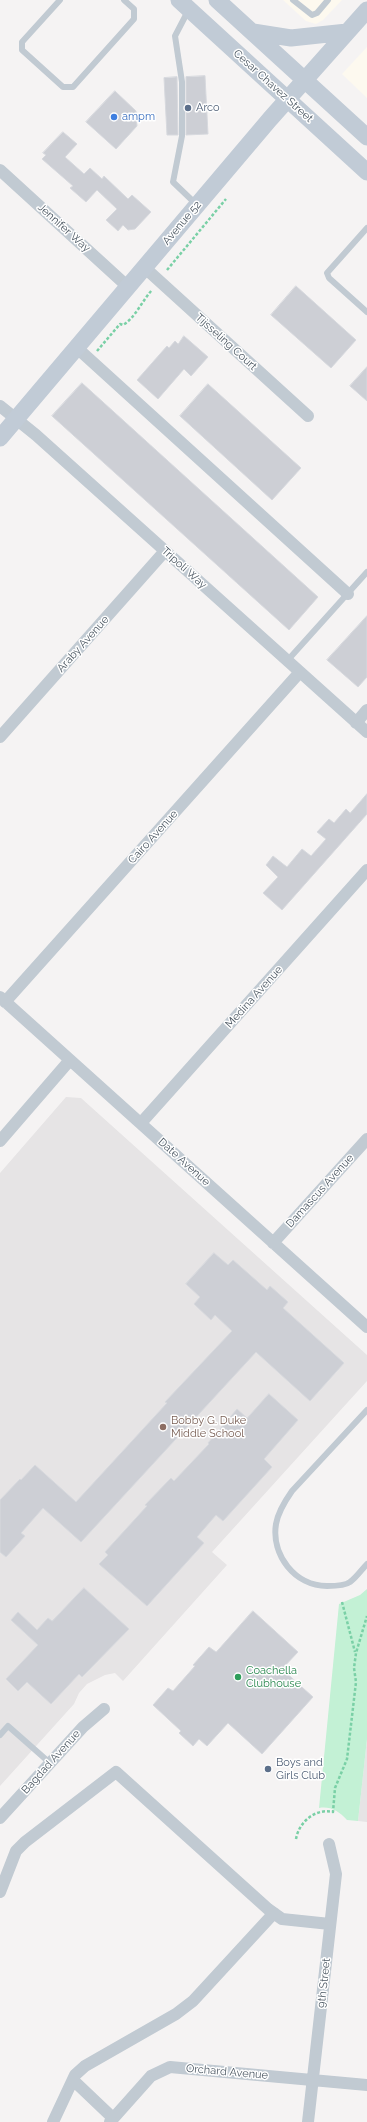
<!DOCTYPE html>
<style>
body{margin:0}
canvas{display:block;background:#f5f3f3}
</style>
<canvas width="367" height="2122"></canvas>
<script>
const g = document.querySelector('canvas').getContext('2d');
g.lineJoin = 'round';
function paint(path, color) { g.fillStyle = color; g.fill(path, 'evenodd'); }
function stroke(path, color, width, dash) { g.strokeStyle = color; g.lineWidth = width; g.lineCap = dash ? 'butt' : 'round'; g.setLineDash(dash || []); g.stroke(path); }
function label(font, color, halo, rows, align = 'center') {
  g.font = font + ' Raleway,sans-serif'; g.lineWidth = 3; g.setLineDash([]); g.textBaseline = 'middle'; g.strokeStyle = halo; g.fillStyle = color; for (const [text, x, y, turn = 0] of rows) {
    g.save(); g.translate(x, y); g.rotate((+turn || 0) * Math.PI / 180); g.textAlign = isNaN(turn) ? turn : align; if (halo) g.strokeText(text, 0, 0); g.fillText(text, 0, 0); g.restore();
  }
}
const commercial = new Path2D(`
 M283,0H342L323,20L316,24L306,21Z
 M367,47V98L342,74Z`);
const education = new Path2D(`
 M66,1097L81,1098L367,1355V1381L212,1552L227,1565L123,1681L115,1673L105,1675L87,1684L79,1693L74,1704L0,1786V1173Z
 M367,1739V1822L358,1821Z`);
const green = new Path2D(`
 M367,1589V1739L358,1821L347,1820C339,1811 330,1806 319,1808L339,1604L360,1595Z`);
const building = new Path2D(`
 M205,76L208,134L186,135V77Z
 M177,77L178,135H167L164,78Z
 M115,91L136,111L137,126L116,149L86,122Z
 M63,132L77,144L65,157L84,174L90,168L102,179L104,176L128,199L132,195L151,212L135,229L128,230L123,225L118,231L106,220L117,209L97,190L86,202L70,188L73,186L42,159L46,155L43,153Z
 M296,286L356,340L331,368L271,315Z
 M184,336L208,357L191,376L184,369L158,399L137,380L167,346L169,348L175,341L178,344Z
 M367,367V401L350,386Z
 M82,383L318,597L289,630L52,416Z
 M208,384L301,468L272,500L180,416Z
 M367,616V677L358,687L327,660Z
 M367,794V814L282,910L263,893L278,877L266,865L273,856L287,867L302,849L311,856L326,839L317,832L329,819L334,823L346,809L350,813Z
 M214,1253L228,1265L233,1260L267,1290L270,1286L288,1302L283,1308L344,1363L310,1401L256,1352L81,1542L43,1508L21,1533L25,1536L6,1557L0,1552V1500L20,1479L21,1480L35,1465L76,1502L167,1403L165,1402L232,1331L215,1315L211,1320L194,1304L200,1297L186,1284Z
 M269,1394L298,1420L264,1459L272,1467L223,1521L216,1515L197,1537L204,1543L147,1606L99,1564L108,1555L105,1552L147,1506L145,1505L171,1478L174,1481L209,1444L208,1443L237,1409L247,1418Z
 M84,1588L129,1629L82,1677L79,1674L51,1704L27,1682L18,1691L6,1679L38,1645L11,1620L18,1612L37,1630L48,1618L52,1621Z
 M253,1611L298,1652L282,1669L313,1697L262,1754L228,1723L207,1746L199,1739L193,1746L179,1733L181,1731L153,1705L168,1688L173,1691L195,1666L193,1665L209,1647L216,1652Z`);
const path = new Path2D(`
 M167,270L226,199
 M97,351L120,324L123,325C135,318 142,301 152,290
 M342,1602L355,1652
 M296,1839C299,1822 315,1808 333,1812L335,1788L347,1759L356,1682L354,1668L356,1653L367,1616`);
const service = new Path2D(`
 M60,0L22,42V50L63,87H73L134,19V9L124,0
 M293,0L312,15L317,13L328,0
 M188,11L175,36L182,82V136L173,182L197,205
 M367,228L327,273L329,278L367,312
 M287,661L367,572
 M367,1410L292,1491C285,1501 278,1512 276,1524C271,1555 295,1586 327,1586C333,1586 345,1586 350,1582C357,1577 362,1569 367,1564
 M0,1735L8,1726L50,1763`);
const minor = new Path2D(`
 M0,170L127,286
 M144,267L308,416
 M76,347L348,594
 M0,406L36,435L367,732
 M356,723L367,710
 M0,737L165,551
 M0,997L367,1327
 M5,1002L300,672
 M141,1123L367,870
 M0,1141L70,1060
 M273,1243L367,1139
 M0,1818L83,1727L104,1709
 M0,1892L16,1851L25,1842L116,1772L268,1909L282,1919L330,1924
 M73,2080L113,2118
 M53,2122L75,2075L85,2066L176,2014L193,2001L274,1913
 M110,2122L151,2076L170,2067L367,2085
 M308,2122L336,1874L329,1844`);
const secondary = new Path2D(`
 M179,0L367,172
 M217,0L367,137
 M253,32L291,38L347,32
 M0,438L270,119L367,10`);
const markers = [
 [188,108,4,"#5c6f8a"],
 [114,117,4,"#3f7fe0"],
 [163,1427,4,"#8d6e63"],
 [238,1677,4,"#2e9e5b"],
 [268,1769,4,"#5c6f8a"]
];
const streetNames = [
 ["Cesar Chavez Street",273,86,42],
 ["Avenue 52",182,223,-50],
 ["Jennifer Way",64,228,42],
 ["Tijsseling Court",226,342,42],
 ["Tripoli Way",184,568,42],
 ["Araby Avenue",83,644,-48],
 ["Cairo Avenue",153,837,-48],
 ["Medina Avenue",254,997,-48],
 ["Date Avenue",184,1162,42],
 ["Damascus Avenue",320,1191,-48],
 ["Bagdad Avenue",51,1762,-48],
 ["9th Street",324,1983,-84],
 ["Orchard Avenue",227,2072,5]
];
const serviceNames = [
 ["Arco",196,108],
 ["Boys and",276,1763],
 ["Girls Club",276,1776]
];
const shopNames = [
 ["ampm",122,117]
];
const educationNames = [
 ["Bobby G. Duke",171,1421],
 ["Middle School",171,1434]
];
const leisureNames = [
 ["Coachella",246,1671],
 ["Clubhouse",246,1684]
];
paint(commercial, '#fdf9ef');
paint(education, '#e6e4e5');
paint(green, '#c3f1d5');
paint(building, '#cdcfd5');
stroke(building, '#d7d9de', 1);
stroke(path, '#7ad0a6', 2.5, [3, 2]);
stroke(service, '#c1cad2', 6);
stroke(minor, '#c1cad2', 12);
stroke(secondary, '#c1cbd6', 17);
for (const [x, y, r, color] of markers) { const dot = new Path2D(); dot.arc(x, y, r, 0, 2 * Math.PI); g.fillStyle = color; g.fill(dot); stroke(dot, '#fff', 1.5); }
label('11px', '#4a5661', '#fff', streetNames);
label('11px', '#4e5e75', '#fff', serviceNames, 'left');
label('11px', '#366cbe', '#fff', shopNames, 'left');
label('11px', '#785e54', '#fff', educationNames, 'left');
label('11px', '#27864d', '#fff', leisureNames, 'left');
</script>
